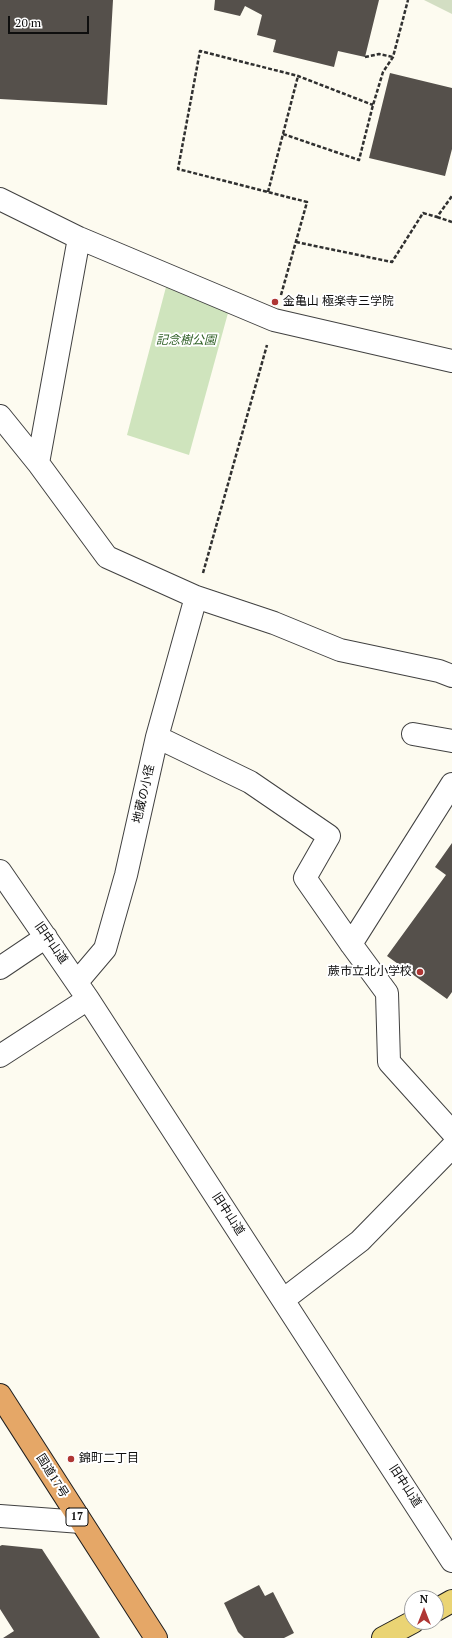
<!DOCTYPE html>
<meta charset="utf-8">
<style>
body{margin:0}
#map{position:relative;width:452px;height:1638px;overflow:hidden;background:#fdfbf0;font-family:"PT Serif",serif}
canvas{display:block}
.north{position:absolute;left:404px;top:1590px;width:40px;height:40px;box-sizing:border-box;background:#fff;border:1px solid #9f9f9f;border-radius:50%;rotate:0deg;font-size:11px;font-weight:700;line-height:16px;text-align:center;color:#0e0e0e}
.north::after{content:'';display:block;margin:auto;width:14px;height:18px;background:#af3634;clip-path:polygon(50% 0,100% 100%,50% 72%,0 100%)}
.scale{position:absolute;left:8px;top:16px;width:81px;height:18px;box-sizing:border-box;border:2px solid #0e0e0e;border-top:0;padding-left:5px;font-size:12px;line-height:14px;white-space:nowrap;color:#0e0e0e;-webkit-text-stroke:3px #fff;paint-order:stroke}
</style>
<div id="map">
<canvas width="452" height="1638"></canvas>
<div class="north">N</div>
<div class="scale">20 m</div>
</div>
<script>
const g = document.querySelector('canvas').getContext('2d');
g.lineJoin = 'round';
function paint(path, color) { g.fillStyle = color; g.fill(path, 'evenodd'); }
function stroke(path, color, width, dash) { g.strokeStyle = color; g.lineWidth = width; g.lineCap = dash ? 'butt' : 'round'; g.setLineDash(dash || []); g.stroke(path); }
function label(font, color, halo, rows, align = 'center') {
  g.font = font + ' "PT Serif","Noto Sans JP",serif'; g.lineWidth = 4; g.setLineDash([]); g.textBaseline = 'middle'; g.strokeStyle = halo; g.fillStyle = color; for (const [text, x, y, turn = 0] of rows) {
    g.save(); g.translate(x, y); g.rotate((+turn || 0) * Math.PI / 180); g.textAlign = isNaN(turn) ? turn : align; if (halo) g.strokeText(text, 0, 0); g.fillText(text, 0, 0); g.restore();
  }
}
const green = new Path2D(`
 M166,287L228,313L189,455L127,435Z`);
const cemetery = new Path2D(`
 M424,0H452V14Z`);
const building = new Path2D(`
 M0,0H113L107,105L0,99Z
 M215,0H379L365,57L338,51L334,67L273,52L276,40L257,35L262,15L245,6L240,16L214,10Z
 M390,73L452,88V149L445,176L369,158Z
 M452,843V992L447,999L387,956L446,875L435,867Z
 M2,1545L42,1549L100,1638H3L14,1631L0,1609V1546Z
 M259,1585L265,1596L273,1592L294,1633L284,1638H244L238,1632L224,1603Z`);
const path = new Path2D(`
 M365,57L379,54L393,57
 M283,134L359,160L373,105L383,72L393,57L408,0
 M268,192L298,76
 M437,217L452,222
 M296,242L392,262L423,213L437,217L452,196
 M281,295L307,202L178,169L200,51L298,76L373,105
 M203,573L267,345`);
const minor = new Path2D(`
 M0,199L79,238L274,320L452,361
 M0,416L38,463L107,557L196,597L274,623L340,650L439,671L452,676
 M38,463L79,238
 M413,734L452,741
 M157,737L250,782L329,836L305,878L351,944L387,993L389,1062L452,1132
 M0,871L88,999L452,1561
 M351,944L452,784
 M0,968L46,937
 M77,982L105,949L126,875L157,737L196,597
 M0,1056L88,999
 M283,1300L360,1241L452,1147
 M0,1516L81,1522`);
const major = new Path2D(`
 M436,1610L452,1601
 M383,1638L413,1622`);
const highway = new Path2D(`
 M0,1395L156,1638`);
const markers = [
 [275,302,4,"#af3634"],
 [420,972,4,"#af3634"],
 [71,1459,4,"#af3634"]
];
const shields = [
 [77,1517,22]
];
const shieldNames = [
 ["17",77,1517]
];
const poiNames = [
 ["金亀山 極楽寺三学院",283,302],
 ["蕨市立北小学校",412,972,"right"],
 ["錦町二丁目",79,1459]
];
const parkNames = [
 ["記念樹公園",186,341]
];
const streetNames = [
 ["地蔵の小径",144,794,-77],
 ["旧中山道",51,943,55],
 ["旧中山道",228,1214,57],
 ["国道17号",52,1476,58],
 ["旧中山道",405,1486,57]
];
paint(green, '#cfe4bd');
paint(cemetery, '#d3dec3');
paint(building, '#55504b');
stroke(minor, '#414141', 24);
stroke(major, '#1f1f1f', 24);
stroke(highway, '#1f1f1f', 24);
stroke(path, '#303030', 2.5, [4, 2]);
stroke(minor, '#fff', 22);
stroke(major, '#ead474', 22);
stroke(highway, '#e5a767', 22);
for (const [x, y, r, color] of markers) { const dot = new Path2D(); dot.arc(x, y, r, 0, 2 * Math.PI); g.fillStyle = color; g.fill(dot); stroke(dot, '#fff', 1.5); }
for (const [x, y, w] of shields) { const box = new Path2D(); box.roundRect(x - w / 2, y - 9, w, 18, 3); g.fillStyle = '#fff'; g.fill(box); stroke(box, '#0e0e0e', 1); }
label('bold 11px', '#0e0e0e', null, shieldNames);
label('12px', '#0e0e0e', '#fff', poiNames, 'left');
label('italic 12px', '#2e5f25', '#fff', parkNames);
label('12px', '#0e0e0e', '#fff', streetNames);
</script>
